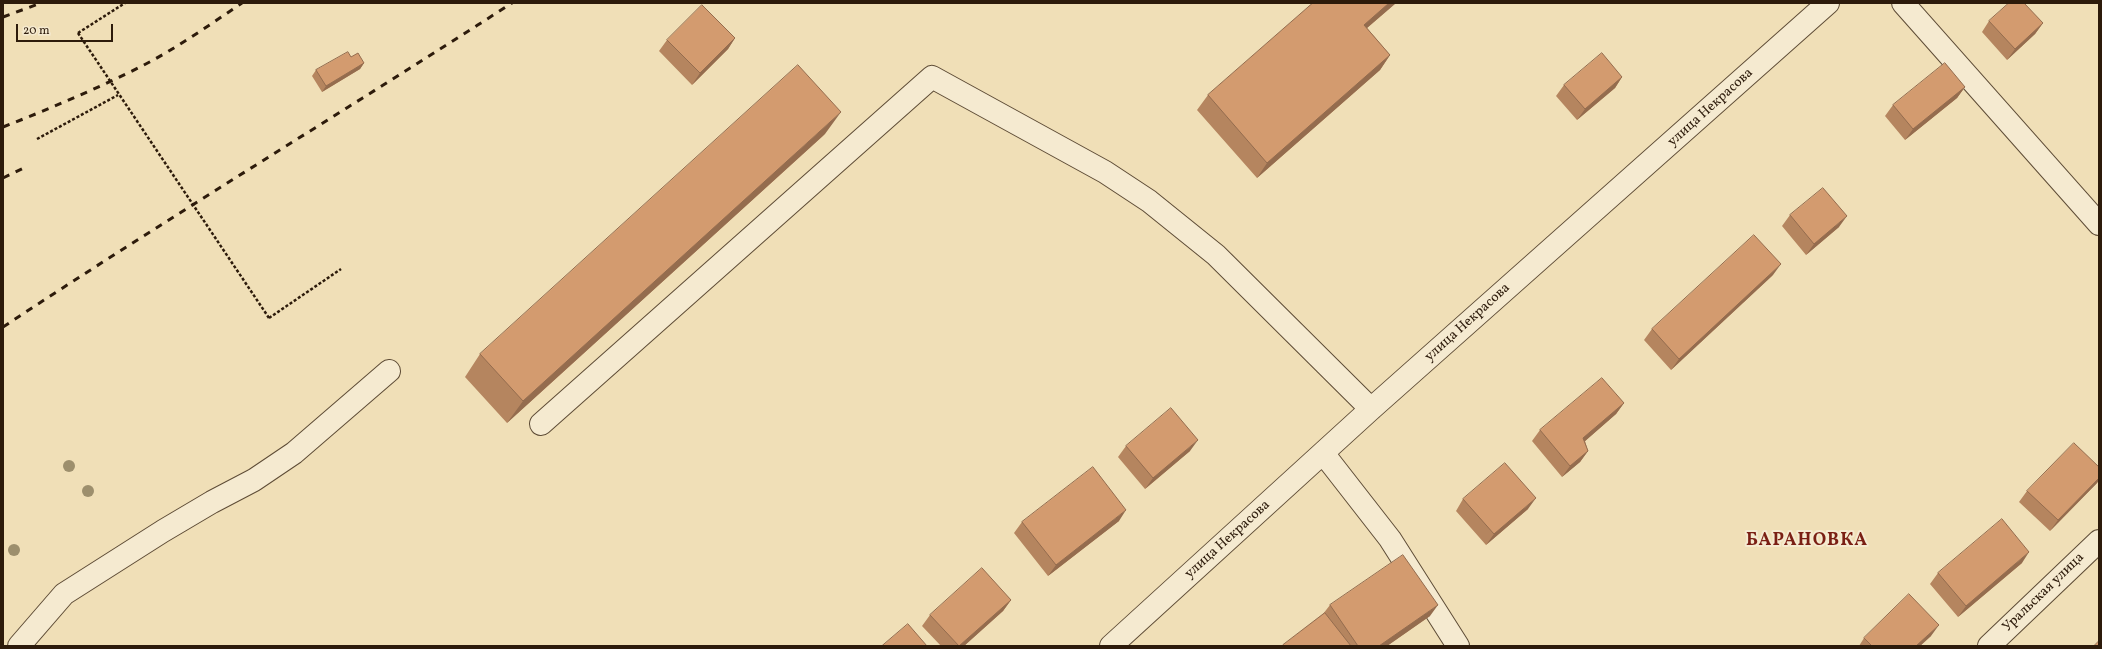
<!DOCTYPE html>
<meta charset="utf-8">
<style>
body{margin:0}
#map{position:relative;width:2102px;height:649px;overflow:hidden;background:#f0dfb7;font-family:Vollkorn,serif}
canvas{display:block}
.frame{position:absolute;inset:0;border:4px solid #2d1b0b;pointer-events:none}
.scale{position:absolute;left:16px;top:24px;width:97px;height:18px;box-sizing:border-box;border:2px solid #2d1b0b;border-top:0;padding-left:5px;font-size:12px;line-height:14px;white-space:nowrap;color:#2d1b0b;-webkit-text-stroke:3px #f5ead0;paint-order:stroke}
</style>
<div id="map">
<canvas width="2102" height="649"></canvas>
<div class="frame"></div>
<div class="scale">20 m</div>
</div>
<script>
const g = document.querySelector('canvas').getContext('2d');
g.lineJoin = 'round';
function stroke(path, color, width, dash) { g.strokeStyle = color; g.lineWidth = width; g.lineCap = dash ? 'butt' : 'round'; g.setLineDash(dash || []); g.stroke(path); }
function paint(path, color) { g.fillStyle = color; g.fill(path, 'evenodd'); }
function label(font, color, halo, rows, align = 'center') {
  g.font = font + ' Vollkorn,serif'; g.lineWidth = 4; g.setLineDash([]); g.textBaseline = 'middle'; g.strokeStyle = halo; g.fillStyle = color; for (const [text, x, y, turn = 0] of rows) {
    g.save(); g.translate(x, y); g.rotate((+turn || 0) * Math.PI / 180); g.textAlign = isNaN(turn) ? turn : align; if (halo) g.strokeText(text, 0, 0); g.fillText(text, 0, 0); g.restore();
  }
}
const path = new Path2D(`
 M78,33L125,3
 M37,139L118,95
 M269,318L341,269`);
const minor = new Path2D(`
 M1903,3L2099,224
 M541,424L932,77L1105,172L1149,201L1216,255L1371,409
 M1323,453L1390,539L1458,646
 M19,646L64,594L163,531L212,502L254,480L294,453L389,371
 M1111,646L1371,409L1828,3
 M1989,646L2099,541`);
const rail = new Path2D(`
 M3,17L41,3
 M3,127C49,109 94,90 138,68C174,50 208,26 242,3
 M3,178L28,166
 M3,327C171,216 343,112 512,3`);
const pathBridge = new Path2D(`
 M78,33L269,318`);
const trees = [
 [69,466],
 [88,491],
 [14,550]
];
const wall = new Path2D(`
 M1313,3H1396L1367,28L1390,55L1380,70L1257,178L1197,110L1208,95Z
 M1989,21L2043,23L2035,34L2007,60L1982,32Z
 M735,38L728,49L692,85L659,51L667,40Z
 M351,57L364,63L360,69L322,92L312,76L316,70Z
 M1622,77L1615,88L1577,120L1556,96L1564,85Z
 M1965,87L1957,98L1905,140L1885,116L1893,105Z
 M825,134L507,423L465,377L480,354Z
 M1790,215L1839,227L1806,255L1782,226Z
 M1773,275L1671,370L1644,340L1652,329Z
 M1624,403L1616,414L1585,441L1588,451L1580,462L1562,477L1532,441L1540,430Z
 M1126,446L1190,451L1145,489L1118,457Z
 M2099,467V480L2097,483L2050,531L2019,502L2027,491Z
 M1463,499L1528,509L1486,545L1456,511Z
 M1119,521L1048,576L1014,533L1022,522Z
 M2022,563L1958,617L1930,584L1938,573Z
 M1011,600L1003,611L964,646H941L922,626L930,615Z
 M1330,605L1430,616L1387,646H1282L1323,614Z
 M1931,636L1920,646H1859L1864,638Z`);
const shadedWall = new Path2D(`
 M1389,3H1396L1353,40L1364,25Z
 M2043,23L2035,34L2007,60L2015,49Z
 M735,38L728,49L692,85L700,73Z
 M1390,55L1380,70L1257,178L1267,163Z
 M364,63L360,69L322,92L326,86Z
 M1622,77L1615,88L1577,120L1585,109Z
 M1965,87L1957,98L1905,140L1913,129Z
 M841,112L825,134L507,423L523,401Z
 M1847,216L1839,227L1806,255L1814,244Z
 M1781,264L1773,275L1671,370L1679,359Z
 M1624,403L1616,414L1576,449L1583,438Z
 M1198,440L1190,451L1145,489L1153,478Z
 M1588,451L1580,462L1562,477L1570,466Z
 M2099,478V480L2097,483L2050,531L2058,520Z
 M1536,498L1528,509L1486,545L1494,534Z
 M1126,510L1119,521L1048,576L1056,565Z
 M2029,552L2022,563L1958,617L1966,606Z
 M1011,600L1003,611L964,646H959Z
 M1438,605L1430,616L1387,646H1379Z
 M1939,625L1931,636L1920,646H1916Z`);
const building = new Path2D(`
 M1313,3H1389L1364,25L1390,55L1267,163L1208,95Z
 M2009,3H2024L2043,23L2015,49L1989,21Z
 M702,5L735,38L700,73L667,40Z
 M348,52L351,57L358,53L364,63L326,86L316,70Z
 M1602,53L1622,77L1585,109L1564,85Z
 M1945,63L1965,87L1913,129L1893,105Z
 M798,65L841,112L523,401L480,354Z
 M1823,188L1847,216L1814,244L1790,215Z
 M1754,235L1781,264L1679,359L1652,329Z
 M1602,378L1624,403L1583,438L1588,451L1570,466L1540,430Z
 M1171,408L1198,440L1153,478L1126,446Z
 M2074,443L2099,467V478L2058,520L2027,491Z
 M1505,463L1536,498L1494,534L1463,499Z
 M1093,467L1126,510L1056,565L1022,522Z
 M2002,519L2029,552L1966,606L1938,573Z
 M1403,555L1438,605L1379,646H1358L1330,605Z
 M982,568L1011,600L959,646L930,615Z
 M1909,594L1939,625L1916,646H1872L1864,638Z
 M1325,613L1351,646H1283V645Z
 M908,624L927,646H882Z
 M2099,641V646H2094Z`);
const streetNames = [
 ["улица Некрасова",1711,108,-42],
 ["улица Некрасова",1468,323,-42],
 ["улица Некрасова",1228,540,-42],
 ["Уральская улица",2044,593,-44]
];
const districtNames = [
 ["БАРАНОВКА",1807,542]
];
stroke(minor, '#5e4c36', 24);
stroke(path, '#2d1b0b', 2.5, [3, 2]);
stroke(minor, '#f5ead0', 22);
stroke(rail, '#2d1b0b', 3, [7, 7]);
stroke(pathBridge, '#2d1b0b', 2.5, [3, 2]);
g.fillStyle = '#9d8f6d';
for (const [x, y] of trees) { g.beginPath(); g.arc(x, y, 6, 0, 2 * Math.PI); g.fill(); }
paint(wall, '#b5855f');
paint(shadedWall, '#946c4e');
paint(building, '#d39b6f');
stroke(building, '#946c4e', 1);
label('14px', '#2d1b0b', '#f5ead0', streetNames);
g.letterSpacing = '1px';
label('bold 18px', '#7a1f14', '#f5ead0', districtNames);
g.letterSpacing = '0px';
</script>
